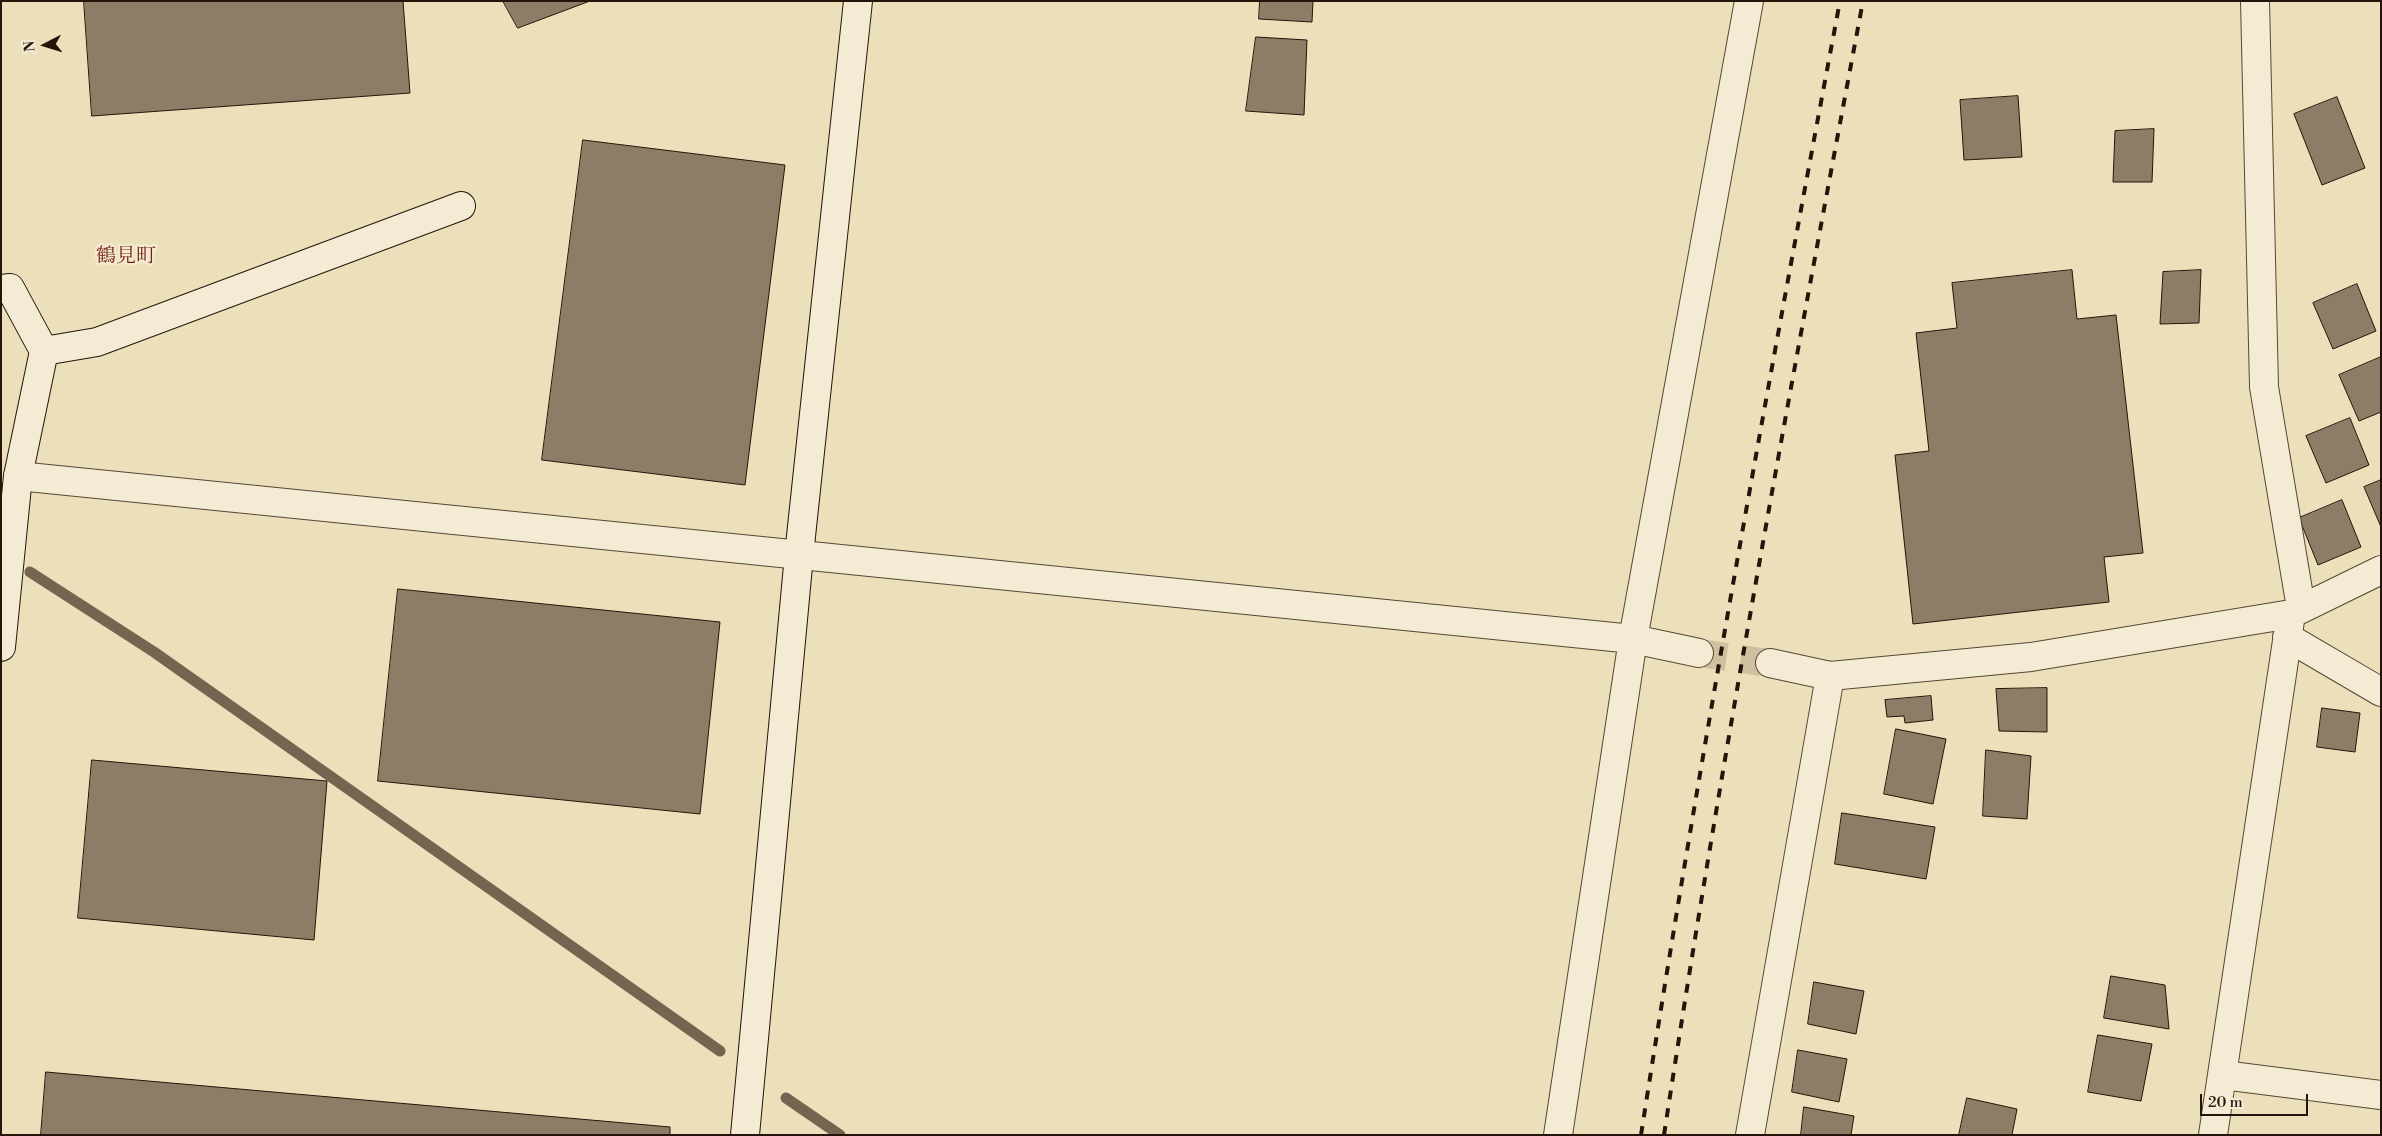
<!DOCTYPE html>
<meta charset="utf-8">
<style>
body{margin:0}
#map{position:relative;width:2382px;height:1136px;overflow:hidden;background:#ece0bb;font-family:"Libre Bodoni",serif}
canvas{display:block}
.frame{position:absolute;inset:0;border:2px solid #24140a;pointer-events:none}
.north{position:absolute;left:20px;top:20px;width:50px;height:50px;-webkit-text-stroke:4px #f3ebd3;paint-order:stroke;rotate:265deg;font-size:14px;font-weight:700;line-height:20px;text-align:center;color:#24140a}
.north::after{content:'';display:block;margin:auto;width:18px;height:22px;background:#24140a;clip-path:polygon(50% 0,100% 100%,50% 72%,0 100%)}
.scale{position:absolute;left:2200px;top:1094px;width:108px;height:22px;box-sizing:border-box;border:2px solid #24140a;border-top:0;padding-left:6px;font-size:15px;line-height:18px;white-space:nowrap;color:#24140a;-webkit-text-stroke:4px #f3ebd3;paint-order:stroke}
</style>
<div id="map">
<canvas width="2382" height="1136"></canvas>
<div class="frame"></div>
<div class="north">N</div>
<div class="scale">20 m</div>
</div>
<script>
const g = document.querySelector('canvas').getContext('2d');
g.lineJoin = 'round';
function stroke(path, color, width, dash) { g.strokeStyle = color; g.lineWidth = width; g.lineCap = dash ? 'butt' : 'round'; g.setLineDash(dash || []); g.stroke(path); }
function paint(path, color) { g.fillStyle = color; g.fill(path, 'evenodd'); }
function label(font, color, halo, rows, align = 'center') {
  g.font = font + ' "Libre Bodoni","Noto Serif JP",serif'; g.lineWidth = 4.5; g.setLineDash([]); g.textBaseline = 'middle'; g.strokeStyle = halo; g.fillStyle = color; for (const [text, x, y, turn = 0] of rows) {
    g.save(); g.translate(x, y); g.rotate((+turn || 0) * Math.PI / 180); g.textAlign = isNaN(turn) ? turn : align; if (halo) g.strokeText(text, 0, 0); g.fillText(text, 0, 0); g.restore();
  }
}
const stream = new Path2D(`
 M30,572L154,652L720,1051
 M786,1098L840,1135`);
const building = new Path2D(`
 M84,1H403L410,93L92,116Z
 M503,1H590L518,28Z
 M1260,1H1313L1312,22L1259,19Z
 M1256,37L1307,40L1304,115L1246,111Z
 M2018,96L2022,157L1964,160L1960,100Z
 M2337,97L2365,168L2322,185L2294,114Z
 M2154,129L2152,182H2113L2115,131Z
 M583,140L785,165L745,485L542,460Z
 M2072,270L2077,319L2116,315L2143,553L2104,557L2109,602L1913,624L1895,455L1929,451L1916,333L1957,328L1952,283Z
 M2201,270L2199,323L2160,324L2163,272Z
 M2357,284L2376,331L2333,349L2313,303Z
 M2381,357V412L2359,421L2339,375Z
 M2350,418L2369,465L2326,483L2306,436Z
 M2381,480V527L2364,487Z
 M2342,500L2361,547L2318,565L2299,518Z
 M398,589L720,622L700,814L378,781Z
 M2047,688V732L1999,731L1996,689Z
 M1931,696L1933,720L1905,723L1904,716L1887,717L1885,700Z
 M2322,708L2360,713L2355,752L2317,747Z
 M1896,729L1946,739L1933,804L1884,794Z
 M1986,750L2031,756L2027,819L1983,816Z
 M92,760L327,781L314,940L78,918Z
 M1842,813L1935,827L1926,879L1835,864Z
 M2111,976L2165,985L2169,1029L2104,1018Z
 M1814,982L1864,991L1856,1034L1808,1024Z
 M2098,1035L2152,1044L2141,1101L2088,1092Z
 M1798,1050L1847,1059L1839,1102L1792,1092Z
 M46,1072L670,1127V1135H41Z
 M1967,1098L2017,1109L2012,1135H1959Z
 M1804,1107L1854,1116L1851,1135H1801Z`);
const streetTunnel = new Path2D(`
 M1699,653L1770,663`);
const street = new Path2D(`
 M2255,1L2264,387L2301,608
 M18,476L1633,639L1699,653
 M2287,637L2381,692
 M1770,663L1830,676L2031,657L2291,614L2381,570
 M2223,1075L2381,1095
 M1558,1135L1633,639L1749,1
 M1750,1135L1830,676
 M2213,1135L2291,614`);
const secondary = new Path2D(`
 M1,289L10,288L44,351L18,476L1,647
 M44,351L97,342L461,206
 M745,1135L799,555L858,1`);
const rail = new Path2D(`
 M1641,1135C1700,756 1769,378 1840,1
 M1664,1135C1722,755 1792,378 1863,1`);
const neighbourhoodNames = [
 ["鶴見町",126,257]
];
stroke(stream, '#736550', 11);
paint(building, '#8c7e66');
stroke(building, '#24140a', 1);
stroke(streetTunnel, '#cec1a0', 28, [28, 14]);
stroke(street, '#564736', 30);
stroke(secondary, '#24140a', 30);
stroke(street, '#f3ebd3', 28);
stroke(secondary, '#f3ebd3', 28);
stroke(rail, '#24140a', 4, [9, 9]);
label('20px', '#7a1f14', '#f3ebd3', neighbourhoodNames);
</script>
